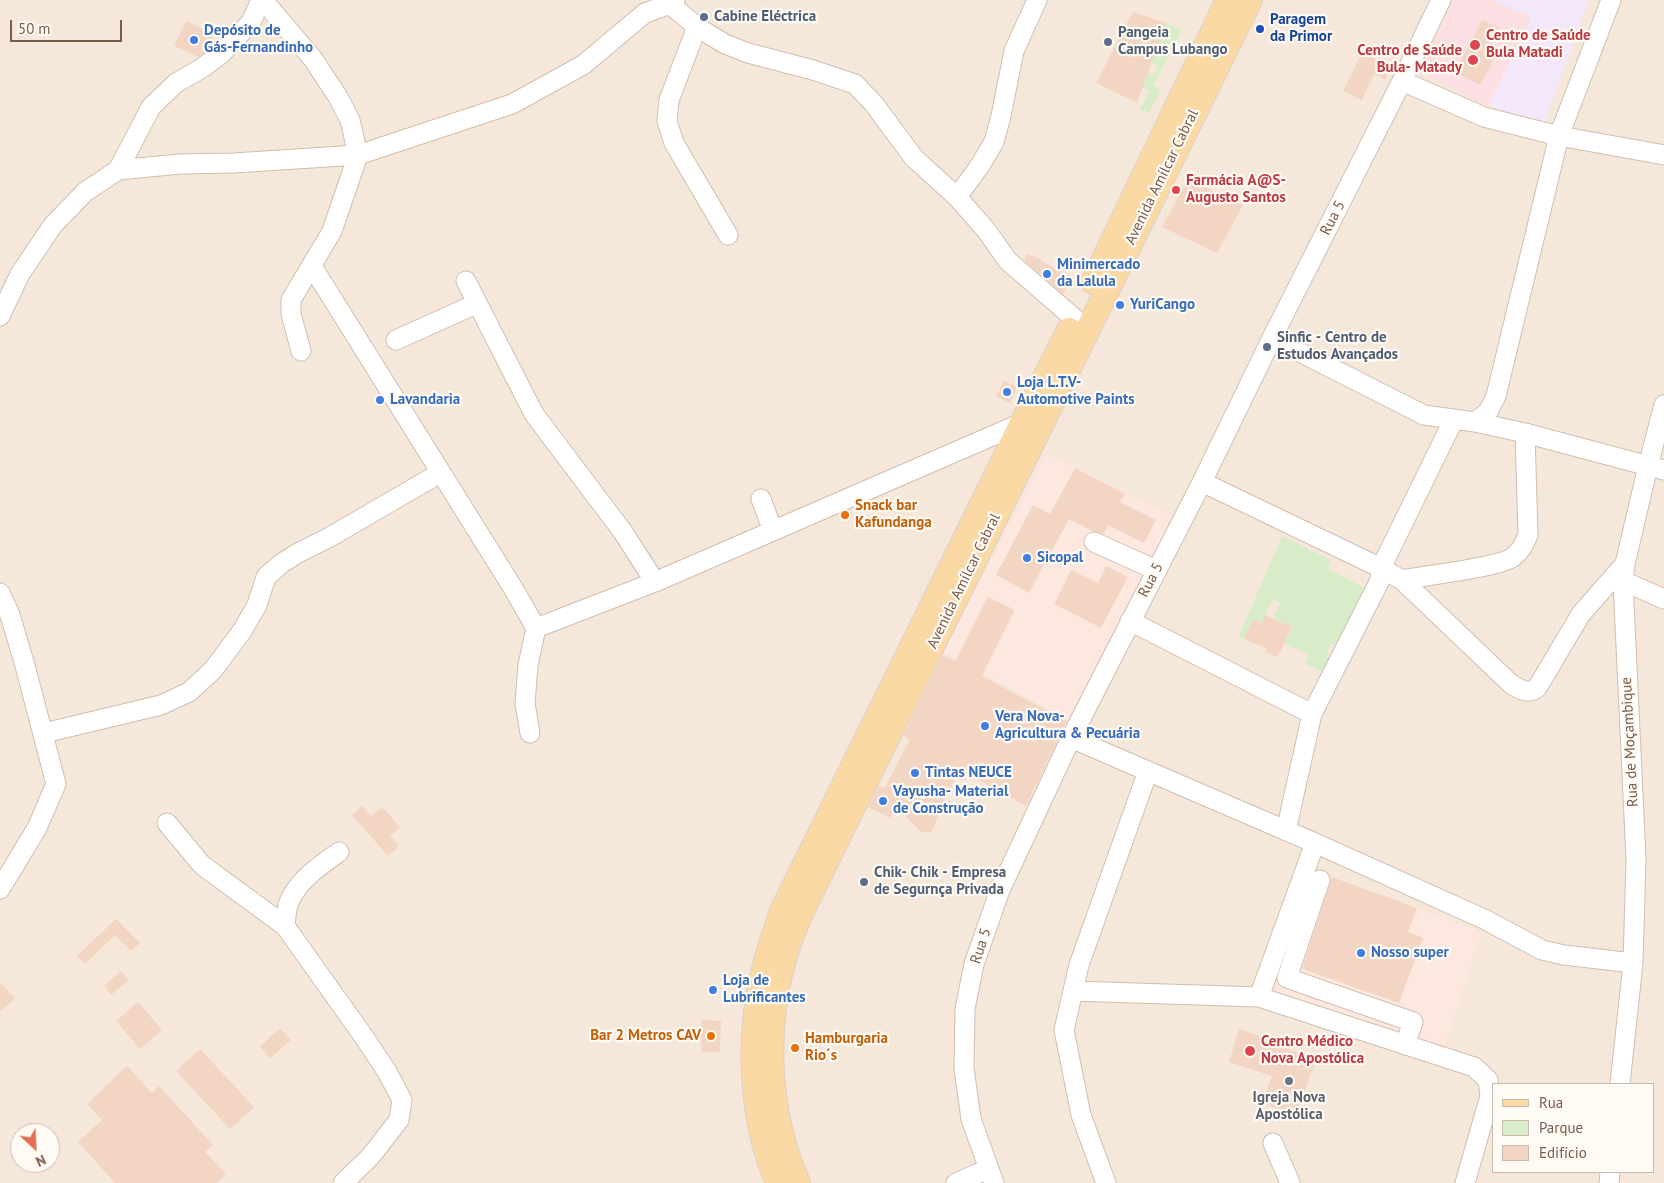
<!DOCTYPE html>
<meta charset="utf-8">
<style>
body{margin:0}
#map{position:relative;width:1664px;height:1183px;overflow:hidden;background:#fdf6ec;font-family:"PT Sans",sans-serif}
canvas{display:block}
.legend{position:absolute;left:1492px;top:1083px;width:162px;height:90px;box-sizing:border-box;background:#fffaf3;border:1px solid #cabbb1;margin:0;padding:6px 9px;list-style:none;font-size:15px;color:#7a5c4d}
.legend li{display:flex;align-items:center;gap:10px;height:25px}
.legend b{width:25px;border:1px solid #cabbb1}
.north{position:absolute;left:10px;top:1123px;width:50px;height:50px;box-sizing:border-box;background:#fffaf3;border:1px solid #cabbb1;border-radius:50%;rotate:155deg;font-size:14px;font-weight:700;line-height:20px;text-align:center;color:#7a5c4d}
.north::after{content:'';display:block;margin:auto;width:18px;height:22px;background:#e76f51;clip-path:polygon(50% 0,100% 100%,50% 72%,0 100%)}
.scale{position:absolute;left:10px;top:20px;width:112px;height:22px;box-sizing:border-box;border:2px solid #7a5c4d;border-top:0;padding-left:6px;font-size:15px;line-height:18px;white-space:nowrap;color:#7a5c4d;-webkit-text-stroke:4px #fffaf3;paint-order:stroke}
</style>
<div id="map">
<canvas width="1664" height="1183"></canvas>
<ul class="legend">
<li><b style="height:6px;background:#fbd9a5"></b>Rua</li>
<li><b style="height:14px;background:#d8ecc9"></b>Parque</li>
<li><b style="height:14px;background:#f3d5c3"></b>Edifício</li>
</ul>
<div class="north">N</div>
<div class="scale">50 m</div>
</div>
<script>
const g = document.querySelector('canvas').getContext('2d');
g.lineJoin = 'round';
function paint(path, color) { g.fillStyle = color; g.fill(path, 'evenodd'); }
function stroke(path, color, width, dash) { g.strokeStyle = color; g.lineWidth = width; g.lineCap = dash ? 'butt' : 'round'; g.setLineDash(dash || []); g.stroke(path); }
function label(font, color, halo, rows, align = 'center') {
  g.font = font + ' "PT Sans",sans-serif'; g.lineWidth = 4.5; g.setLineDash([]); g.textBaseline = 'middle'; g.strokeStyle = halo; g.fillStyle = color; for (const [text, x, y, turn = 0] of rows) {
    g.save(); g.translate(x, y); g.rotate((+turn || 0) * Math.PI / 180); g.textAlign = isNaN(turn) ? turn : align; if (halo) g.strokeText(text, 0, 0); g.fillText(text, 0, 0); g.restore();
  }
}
const residential = new Path2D(`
 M0,0H1664V1183H0ZM1493,1084H1653V1172H1493ZM20,1133H50V1163H20Z`);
const commercial = new Path2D(`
 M1046,454L1172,517L1068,719L943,652Z
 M1317,871L1481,932L1444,1048L1275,991Z`);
const education = new Path2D(`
 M1494,0H1589L1547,116L1545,127L1536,119L1488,106L1531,18Z`);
const medical = new Path2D(`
 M1455,0H1494L1531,18L1488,106L1420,72Z`);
const green = new Path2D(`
 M1166,23L1182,30L1153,85L1161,90L1149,113L1140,109L1150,91L1139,85L1146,71L1153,75L1158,66L1144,58Z
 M1282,536L1331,560L1328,569L1367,589L1338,646L1331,644L1326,656L1332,659L1325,673L1305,664L1309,655L1285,644L1292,627L1273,618L1280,603L1273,599L1261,623L1253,620L1244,639L1239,636Z`);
const building = new Path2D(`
 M1133,12L1166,23L1137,103L1096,83Z
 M1482,20L1500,28L1487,53L1495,57L1480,85L1455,72Z
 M186,21L214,34L206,51L198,57L174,46Z
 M1362,52L1392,66L1385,80L1374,74L1362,100L1343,91Z
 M1188,179L1243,205L1217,253L1162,227Z
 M1026,254L1036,257L1072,279L1063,294L1025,261Z
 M1004,381L1017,387L1010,403L996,397Z
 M1075,468L1125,494L1120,502L1156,520L1144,543L1108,525L1104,534L1093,531L1069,519L1029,593L996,575L1033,505L1050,514Z
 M1106,566L1128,577L1101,628L1054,604L1071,570L1098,583Z
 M988,597L1015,610L982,676L1067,721L1026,806L959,769L931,833L920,831L896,807L890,818L868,807L879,786L885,788L909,741L904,735L943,655L955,661Z
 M1265,615L1292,627L1280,653L1279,652L1277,657L1265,652L1267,649L1244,639L1253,620L1261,623Z
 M362,806L371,816L382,807L400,827L390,836L399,846L388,856L352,815Z
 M1332,877L1417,908L1408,932L1423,938L1399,1003L1302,969Z
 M116,919L140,943L131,951L115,935L85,964L77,956Z
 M121,971L129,980L111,995L104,986Z
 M0,982L15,998L0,1012Z
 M138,1002L162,1030L140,1049L116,1021Z
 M701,1020L721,1021L720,1052H701Z
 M280,1028L291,1040L270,1058L260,1047Z
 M1239,1029L1272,1040L1271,1043L1316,1059L1296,1115L1262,1103L1272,1076L1229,1062Z
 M200,1049L254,1107L230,1129L176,1071Z
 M127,1066L152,1093L159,1086L213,1145L205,1152L226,1174L216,1183H115L78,1142L102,1120L87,1104Z`);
const minor = new Path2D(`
 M263,0L313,59L338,97L350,120L358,155L332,231L291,300V314L301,351
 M665,0L697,27L725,44L748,53L813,70L855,84L874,104L914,158L957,197L986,230L1008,261L1075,319
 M697,27L669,100L667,121L674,143L728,235
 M1402,81L1484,117L1559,136L1664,155
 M118,170L151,107L176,83L202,68L221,54L251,22L261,0
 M957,197L979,167L994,142L1001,116L1014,51L1037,0
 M312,266L513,588L536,628L655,582L1022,423
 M466,281L534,414L623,532L655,582
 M0,316L20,274L53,225L85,192L118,170L180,164L234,163L358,155L512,104L583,65L645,13L670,4L675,0
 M1272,338L1424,415L1475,422L1525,433L1664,470
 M396,340L476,304
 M1475,422L1488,412L1496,396L1559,136L1611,0
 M1202,482L1381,568L1402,580L1511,684C1520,689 1527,695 1537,688L1581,614L1625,564
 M761,499L773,531
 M1094,542L1156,570
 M1402,580C1422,576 1501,567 1513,557C1521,551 1524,544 1528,535L1525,433
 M1623,581L1664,599
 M0,593L10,615L24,662L56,784L37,828L0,889
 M1130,621L1312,714
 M44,733L161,705L189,692L213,670L242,631L257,605L266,577L282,563L298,553L330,537L440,473
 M530,733L525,703L528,665L536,628
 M1071,738L1315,843L1484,919L1542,950L1564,955L1633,963
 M167,823L202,865L285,926L364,1037L386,1070L402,1100L399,1120L370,1157L343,1183
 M1286,831L1312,714L1380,580L1381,568L1454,419
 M1320,880L1287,978L1413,1022L1405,1045
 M285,926C286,918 286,909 289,902C298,880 321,865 339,852
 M1073,991L1259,997L1474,1067L1488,1080L1490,1096L1465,1183
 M1259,997L1315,843
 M1620,1084L1633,963L1636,859L1623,581L1625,564L1648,466L1664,405
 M1273,1143L1290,1183
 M956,1183L988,1169
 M994,1183L971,1119L964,1068L965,1009L974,964L1000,890L1071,738L1202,482L1272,338L1402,81L1441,0
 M1106,1183L1081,1115L1064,1030L1079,965L1148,771
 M1609,1183L1610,1172`);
const major = new Path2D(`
 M1093,282L1228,0
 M778,1183C751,1122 747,1038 763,973C768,952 775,932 782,911L1022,423L1069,330
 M798,1183C767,1112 763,1027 786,953C789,941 795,929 799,917L1250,0`);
const markers = [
 [704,17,5,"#5c6f8a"],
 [1260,29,5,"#1a4fb4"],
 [194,40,5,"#3f7fe0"],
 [1108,42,5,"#5c6f8a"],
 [1475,45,6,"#e0444e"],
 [1473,60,6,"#e0444e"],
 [1176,190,5,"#e0444e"],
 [1047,274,5,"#3f7fe0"],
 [1120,305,5,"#3f7fe0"],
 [1267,347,5,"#5c6f8a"],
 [1007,392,5,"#3f7fe0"],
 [380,400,5,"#3f7fe0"],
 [845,515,5,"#e8710a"],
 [1027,558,5,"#3f7fe0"],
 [985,726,5,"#3f7fe0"],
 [915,773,5,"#3f7fe0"],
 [883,801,5,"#3f7fe0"],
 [864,882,5,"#5c6f8a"],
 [1361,953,5,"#3f7fe0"],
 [713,990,5,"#3f7fe0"],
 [711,1036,5,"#e8710a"],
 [795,1048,5,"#e8710a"],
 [1250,1051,6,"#e0444e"],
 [1289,1081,5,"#6b7280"]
];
const serviceNames = [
 ["Cabine Eléctrica",714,17],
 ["Pangeia",1118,33],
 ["Campus Lubango",1118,50],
 ["Sinfic - Centro de",1277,338],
 ["Estudos Avançados",1277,355],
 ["Chik- Chik - Empresa",874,873],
 ["de Segurnça Privada",874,890]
];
const transitNames = [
 ["Paragem",1270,20],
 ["da Primor",1270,37]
];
const shopNames = [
 ["Depósito de",204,31],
 ["Gás-Fernandinho",204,48],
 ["Minimercado",1057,265],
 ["da Lalula",1057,282],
 ["YuriCango",1130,305],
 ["Loja L.T.V-",1017,383],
 ["Automotive Paints",1017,400],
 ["Lavandaria",390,400],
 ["Sicopal",1037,558],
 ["Vera Nova-",995,717],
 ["Agricultura & Pecuária",995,734],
 ["Tintas NEUCE",925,773],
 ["Vayusha- Material",893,792],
 ["de Construção",893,809],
 ["Nosso super",1371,953],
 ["Loja de",723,981],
 ["Lubrificantes",723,998]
];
const healthNames = [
 ["Centro de Saúde",1486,36],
 ["Bula Matadi",1486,53],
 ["Centro de Saúde",1462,51,"right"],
 ["Bula- Matady",1462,68,"right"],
 ["Farmácia A@S-",1186,181],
 ["Augusto Santos",1186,198],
 ["Centro Médico",1261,1042],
 ["Nova Apostólica",1261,1059]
];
const streetNames = [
 ["Avenida Amílcar Cabral",1162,177,-64],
 ["Rua 5",1333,218,-63],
 ["Rua 5",1151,580,-63],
 ["Avenida Amílcar Cabral",964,581,-64],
 ["Rua de Moçambique",1630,742,-93],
 ["Rua 5",981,946,-72]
];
const foodNames = [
 ["Snack bar",855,506],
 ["Kafundanga",855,523],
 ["Bar 2 Metros CAV",701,1036,"right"],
 ["Hamburgaria",805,1039],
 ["Rio´s",805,1056]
];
const worshipNames = [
 ["Igreja Nova",1289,1098],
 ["Apostólica",1289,1115]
];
paint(residential, '#f5e8da');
paint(commercial, '#fde8e0');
paint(education, '#f3e8fa');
paint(medical, '#fbdfe3');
paint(green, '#d8ecc9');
paint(building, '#f3d5c3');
stroke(minor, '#d1beb0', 21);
stroke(major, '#dad1cd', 26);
stroke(minor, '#fff', 19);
stroke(major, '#fbd9a5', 24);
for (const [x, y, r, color] of markers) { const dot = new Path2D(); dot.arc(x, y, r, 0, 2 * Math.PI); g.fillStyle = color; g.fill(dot); stroke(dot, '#fffaf3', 2); }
label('bold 15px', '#4e5e75', '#fffaf3', serviceNames, 'left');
label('bold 15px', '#164399', '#fffaf3', transitNames, 'left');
label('bold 15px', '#366cbe', '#fffaf3', shopNames, 'left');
label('bold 15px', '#be3a42', '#fffaf3', healthNames, 'left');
label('15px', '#7a5c4d', '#fffaf3', streetNames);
label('bold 15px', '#c56008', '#fffaf3', foodNames, 'left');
label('bold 15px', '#5b616d', '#fffaf3', worshipNames);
</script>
